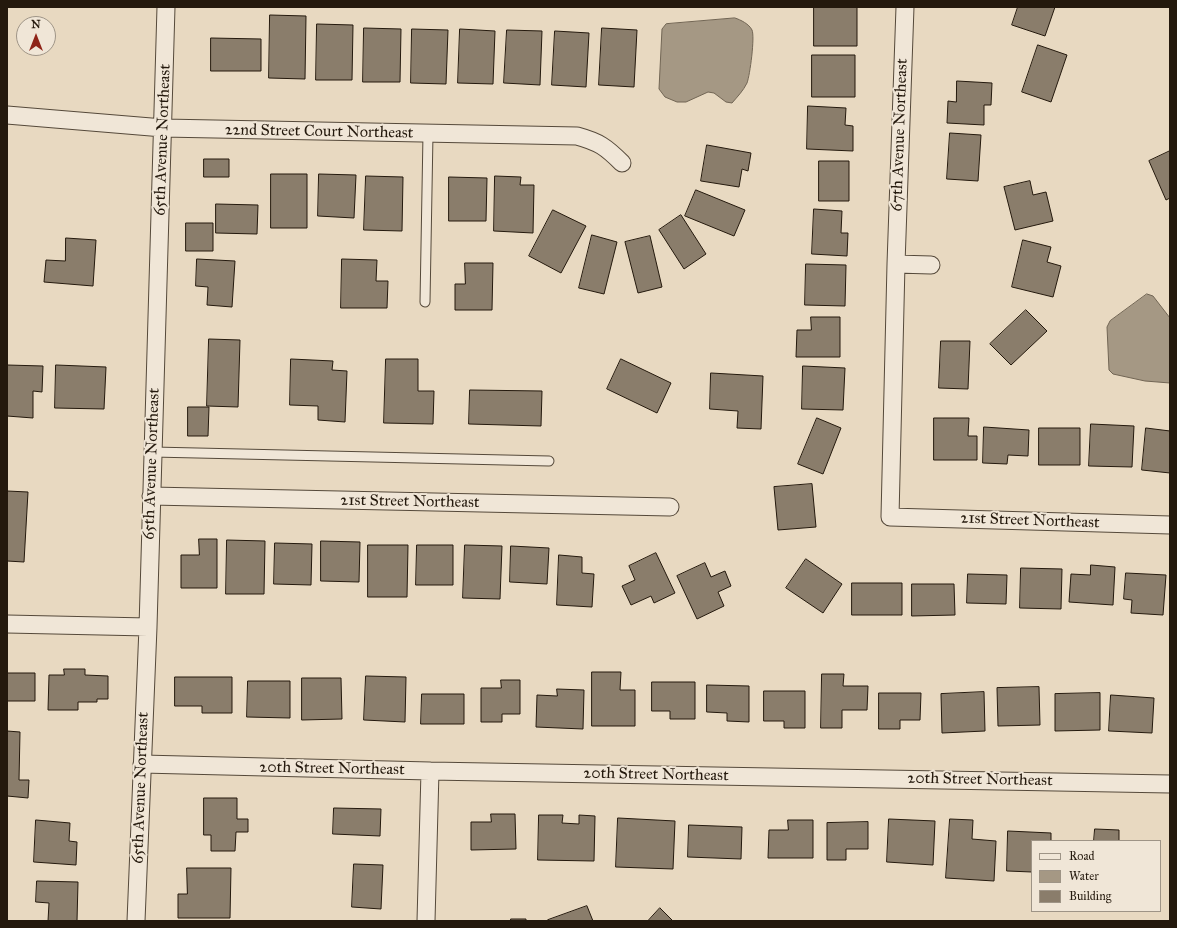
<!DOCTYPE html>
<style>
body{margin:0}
#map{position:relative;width:1177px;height:928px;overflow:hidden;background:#e8d9c1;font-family:"IM FELL Great Primer",serif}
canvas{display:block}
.frame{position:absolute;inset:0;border:8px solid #24190d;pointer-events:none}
.legend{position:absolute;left:1031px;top:840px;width:130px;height:72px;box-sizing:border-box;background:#f0e6d7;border:1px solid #9e9486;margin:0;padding:5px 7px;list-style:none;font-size:12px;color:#24190d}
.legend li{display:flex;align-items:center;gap:8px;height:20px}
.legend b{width:20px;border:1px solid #9e9486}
.north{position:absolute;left:16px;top:16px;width:40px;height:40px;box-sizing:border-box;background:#f0e6d7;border:1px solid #9e9486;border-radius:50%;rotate:0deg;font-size:11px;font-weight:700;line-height:16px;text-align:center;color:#24190d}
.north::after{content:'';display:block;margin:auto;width:14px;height:18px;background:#8f2418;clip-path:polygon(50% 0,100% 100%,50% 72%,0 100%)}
</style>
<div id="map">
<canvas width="1177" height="928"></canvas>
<div class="frame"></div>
<ul class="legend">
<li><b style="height:5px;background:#f0e6d7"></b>Road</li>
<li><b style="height:11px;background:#a59884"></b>Water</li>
<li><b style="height:11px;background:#8a7d6b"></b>Building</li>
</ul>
<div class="north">N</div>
</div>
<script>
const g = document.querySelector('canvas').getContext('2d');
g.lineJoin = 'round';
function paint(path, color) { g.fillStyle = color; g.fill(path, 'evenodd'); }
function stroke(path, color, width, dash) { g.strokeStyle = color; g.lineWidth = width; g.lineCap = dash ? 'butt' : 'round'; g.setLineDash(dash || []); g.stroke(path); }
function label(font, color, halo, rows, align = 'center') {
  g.font = font + ' "IM FELL Great Primer",serif'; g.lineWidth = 4; g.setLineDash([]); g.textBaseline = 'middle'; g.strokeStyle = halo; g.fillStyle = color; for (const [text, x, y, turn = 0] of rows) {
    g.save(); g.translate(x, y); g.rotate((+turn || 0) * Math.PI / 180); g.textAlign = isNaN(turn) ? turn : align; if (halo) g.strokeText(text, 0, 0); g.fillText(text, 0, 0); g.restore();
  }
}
const water = new Path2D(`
 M735,18C741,20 749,24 752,30C755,37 750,75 747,83C743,91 738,96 732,103L726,102L714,93L708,92L686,102H677L665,97L659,89L662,29L666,24Z
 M1147,294L1153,296L1170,318V383L1145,381L1113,374L1109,370L1107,327L1110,321Z`);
const building = new Path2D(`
 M814,7H857V46H814Z
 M1018,7H1055L1045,36L1012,25Z
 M270,15L306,16L305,79L269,78Z
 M317,24L353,25L352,80H316Z
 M364,28L401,29L400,82H363Z
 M602,28L637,30L634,87L599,85Z
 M412,29L448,30L446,84L411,83Z
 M460,29L495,31L493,84L458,83Z
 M507,30L542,31L540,85L504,83Z
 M555,31L589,33L586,87L552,85Z
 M211,38L261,39V71H211Z
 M1038,45L1067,55L1051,102L1022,92Z
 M812,55H855V97H812Z
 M957,81L992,83L991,105H984V125L947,123L948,101L956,102Z
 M808,106L846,108L845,125L853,126V151L807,149Z
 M950,133L981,135L978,181L947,179Z
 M707,145L751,153L748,171L742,169L739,187L701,181Z
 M1170,151V198L1166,200L1149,161Z
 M204,159H229V177H204Z
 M819,161H849V201H819Z
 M271,174H307V228H271Z
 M319,174L356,175L354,218L318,216Z
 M366,176L403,177L402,231L364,230Z
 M495,176L521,177L520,185H534L533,233L494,231Z
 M449,177L487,178L486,221H449Z
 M1030,181L1033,195L1046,192L1053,221L1015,230L1004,187Z
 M696,190L745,210L734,236L685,216Z
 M216,204L258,205L257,234L216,233Z
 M814,209L842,211L841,233H848L847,256L812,254Z
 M553,210L586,226L561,273L529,256Z
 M681,215L706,254L684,269L659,230Z
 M186,223H213V251H186Z
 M592,235L617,242L604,294L579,288Z
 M650,236L662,287L638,293L625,242Z
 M66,238L96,240L93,286L44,282L46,260L65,261Z
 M1023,240L1051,247L1047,262L1061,266L1053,297L1012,287Z
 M197,259L235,261L232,307L207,305L208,287L196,286Z
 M342,259L377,260L376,281H388L387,308H341Z
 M465,263H493L492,310H455V284H465Z
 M806,264L846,265L845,306L805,305Z
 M1026,310L1047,331L1011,365L990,344Z
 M811,317H840V357H796L797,330H811Z
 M209,339L240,340L238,407L207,406Z
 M941,341H970L968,389L939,388Z
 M291,359L333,361L332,370L347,371L345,422L318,420V406L290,405Z
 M386,359H418V391H434L433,424L384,423Z
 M621,359L671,383L657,413L607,389Z
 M7,365L43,366L42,392L33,391V418L7,416Z
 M56,365L106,367L104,409L55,408Z
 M803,366L845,368L843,410L802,409Z
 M711,373L763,376L761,429L737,428L738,411L710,409Z
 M470,390L542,391L541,426L469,424Z
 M188,407H209L208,436H188Z
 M817,418L841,428L823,474L798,464Z
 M934,418H969L968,436H977V460H934Z
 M1091,424L1134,426L1132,467L1089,466Z
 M984,427L1029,430L1028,456L1008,455L1007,464L983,463Z
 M1039,428H1080V465H1039Z
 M1146,428L1170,431V473L1142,470Z
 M812,484L816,527L778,530L774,487Z
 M7,491L28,492L24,562L7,561Z
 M199,539H217V588H181V555H199Z
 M227,540L265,541L264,594H226Z
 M321,541L360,542L359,582L321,581Z
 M275,543L312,544L311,585L274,584Z
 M368,545H408L407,597H368Z
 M417,545H453V585H416Z
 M465,545L502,546L500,599L463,598Z
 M511,546L549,548L547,584L510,582Z
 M656,553L675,593L654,603L651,596L631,605L622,586L635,580L629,566Z
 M559,555L582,557V573L594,574L592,607L557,605Z
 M806,559L842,584L823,613L786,588Z
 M705,563L711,577L725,571L731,586L718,592L724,606L697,619L677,576Z
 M1091,565L1115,567L1113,605L1069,602L1071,574L1090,575Z
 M1021,568L1062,569L1061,609L1020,608Z
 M1126,573L1166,575L1163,615L1131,613L1132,600L1124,599Z
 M968,574L1007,575L1006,604L967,603Z
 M852,583H902V615H852Z
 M912,584H954L955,615L912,616Z
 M64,669H85V675L108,676V699H97V702H78V710H48L49,675H64Z
 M592,672H621L620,690H635V726H592Z
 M7,673H35V701H7Z
 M822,674H844L843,686H868L867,710H842V728H821Z
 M366,676L406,677L405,722L364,720Z
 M175,677H232V713H202V706H175Z
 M302,678H341L342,719L302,720Z
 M501,680H520V714H502V722H481V688H501Z
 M248,681H290V718L247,717Z
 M652,682H695V719H670V711H652Z
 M707,685L749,686V722L727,721V713L707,712Z
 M1039,687L1040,725L998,726L997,688Z
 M557,689L584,690L583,729L536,727L537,695L557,696Z
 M764,691H805V728H784V721H764Z
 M984,692L985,731L942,733L941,694Z
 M879,693H921L920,720H900V729H879Z
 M1100,693V730L1055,731V694Z
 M422,694H464V724H421Z
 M1111,695L1154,698L1152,733L1109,731Z
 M7,731L20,732L19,780H29L28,798L7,796Z
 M204,798H237V819H248V832H236L235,851H211V835H204Z
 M334,808L381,809L380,836L333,834Z
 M491,814H515L516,849L471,850V822H491Z
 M539,815H563L562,823L579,824V815L595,816L594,861L538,860Z
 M618,818L675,821L673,869L616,867Z
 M889,819L935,821L933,865L887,862Z
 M950,819L973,820L972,839L996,841L994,881L946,878Z
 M36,820L70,823L69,841L77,842L76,865L34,862Z
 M788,820H813V858H768L769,830H788Z
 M868,822V849H846V860H827V823Z
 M689,825L742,827L741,859L688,857Z
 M1095,829L1119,830V841H1094Z
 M1008,831L1051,833V841H1032V872L1007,871Z
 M354,864L383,865L381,909L352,907Z
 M187,868H231L230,918H178V894H187Z
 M37,881L78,882L77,921H48L49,903L36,902Z
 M587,906L593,921H549L548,920Z
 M660,908L673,921H648Z
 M511,919H526V921H511Z`);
const lane = new Path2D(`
 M425,302L428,134
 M153,452L549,461`);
const street = new Path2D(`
 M905,7L896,264L890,517L1170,525
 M7,115L163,128L577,136C599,142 606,147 622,163
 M896,264L931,265
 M151,496L670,507
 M7,624L148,627
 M142,764L430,771L1170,784
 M136,921L148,627L166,7
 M426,921L430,771`);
const streetNames = [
 ["22nd Street Court Northeast",319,132,1],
 ["67th Avenue Northeast",900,135,-88],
 ["65th Avenue Northeast",163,140,-88],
 ["65th Avenue Northeast",152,464,-88],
 ["21st Street Northeast",410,502,1],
 ["21st Street Northeast",1030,521,2],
 ["20th Street Northeast",332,769,1],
 ["20th Street Northeast",656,775,1],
 ["20th Street Northeast",980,780,1],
 ["65th Avenue Northeast",141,788,-88]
];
paint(water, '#a59884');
stroke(water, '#716554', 1);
paint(building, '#8a7d6b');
stroke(building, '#24190d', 1);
stroke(lane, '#55493a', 11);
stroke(street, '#55493a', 19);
stroke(lane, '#f0e6d7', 9);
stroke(street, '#f0e6d7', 17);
label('16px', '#24190d', '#f0e6d7', streetNames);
</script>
